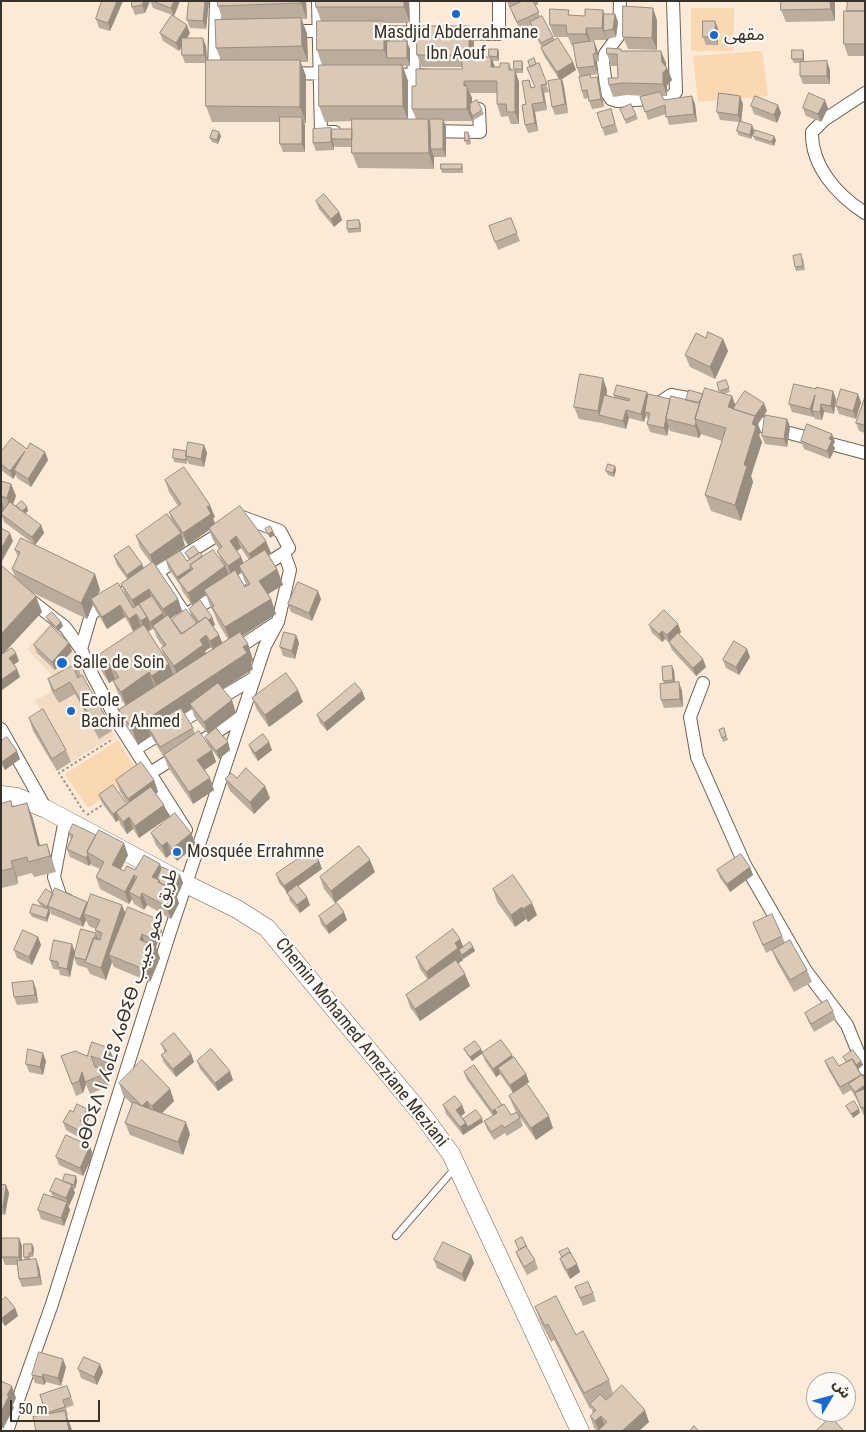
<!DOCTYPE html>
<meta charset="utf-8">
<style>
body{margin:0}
#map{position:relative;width:866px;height:1432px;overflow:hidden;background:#fbead7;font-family:"Roboto Condensed","Noto Sans Arabic",sans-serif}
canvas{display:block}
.frame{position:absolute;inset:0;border:2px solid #38322a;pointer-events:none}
.north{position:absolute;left:806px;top:1372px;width:50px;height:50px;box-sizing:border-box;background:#fdfaf6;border:1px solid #aeaaa4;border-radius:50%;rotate:53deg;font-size:14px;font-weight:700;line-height:20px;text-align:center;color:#38322a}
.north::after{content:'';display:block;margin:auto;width:18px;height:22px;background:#156ad3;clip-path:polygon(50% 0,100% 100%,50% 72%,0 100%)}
.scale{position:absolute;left:10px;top:1400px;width:90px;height:22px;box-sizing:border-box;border:2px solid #38322a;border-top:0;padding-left:6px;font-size:15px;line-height:18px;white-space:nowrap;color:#38322a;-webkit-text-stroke:4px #fdfaf6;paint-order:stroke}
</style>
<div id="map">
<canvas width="866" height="1432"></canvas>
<div class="frame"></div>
<div class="north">ش</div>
<div class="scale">50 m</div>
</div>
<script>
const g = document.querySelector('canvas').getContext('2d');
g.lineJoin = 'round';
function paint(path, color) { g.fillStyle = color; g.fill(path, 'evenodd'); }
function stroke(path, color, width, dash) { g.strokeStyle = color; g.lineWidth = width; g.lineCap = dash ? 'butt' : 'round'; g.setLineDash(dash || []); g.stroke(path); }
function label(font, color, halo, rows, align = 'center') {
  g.font = font + ' "Roboto Condensed","Noto Sans Arabic","Noto Sans Tifinagh",sans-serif'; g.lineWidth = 4.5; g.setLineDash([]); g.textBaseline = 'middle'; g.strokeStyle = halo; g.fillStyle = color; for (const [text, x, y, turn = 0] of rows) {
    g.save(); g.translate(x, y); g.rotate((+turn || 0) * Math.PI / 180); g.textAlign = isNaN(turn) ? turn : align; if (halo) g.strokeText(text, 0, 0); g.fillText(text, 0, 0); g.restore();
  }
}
const built = new Path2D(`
 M51,623L79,651L89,677L83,680L114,736L71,762L35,701L62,685L27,649Z`);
const green = new Path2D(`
 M691,8H734V51H691Z
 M762,51L768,96L698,102L693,56Z
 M118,740L139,774L88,808L65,774Z`);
const path = new Path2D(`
 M84,812L59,773L113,739
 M87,815L104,804`);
const lane = new Path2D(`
 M159,569L188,614
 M396,1236L456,1167`);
const street = new Path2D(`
 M216,1L214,71H219
 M318,1L321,132H335
 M413,1L414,130
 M620,1L619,35L605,54L603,62L607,93L611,99L617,101L669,98L676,92L673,1
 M290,31H332
 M372,32L432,33
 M455,33L499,34V1
 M289,73L336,74
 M389,74L434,76
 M865,93L824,120L812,132C811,166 837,195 865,213
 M430,131L480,132L479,109
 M653,407L671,395L704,401
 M750,410L763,426L865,453
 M1,582L25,596L65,627L81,649L93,676L120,726L186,830
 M189,613L284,553
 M232,652L276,623
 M703,683L690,717L697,757L745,865L806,971L847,1025L865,1069
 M1,729L46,809
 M135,749L254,678
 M150,773L242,716
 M65,819L54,877L61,898L67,900
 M7,1431L52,1304L170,932L265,646L278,622L290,570L284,553L289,548L280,531L242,517L219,534L96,610L91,615L81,649`);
const secondary = new Path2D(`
 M1,795L17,797L46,809L186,884L237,909L267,928L424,1117L451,1154L580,1431`);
const wall = new Path2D(`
 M102,1H123L110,31L99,28L96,19Z
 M132,1H180L174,16L190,33L187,38L206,46L207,60H221L216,48L223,20L218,6L306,1L307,19H302L307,34L308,62H300L306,76V123H304L305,125V152H283L280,144V122H212L206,106V63H185L182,55V46L179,51L163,41L160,33L172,15L153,8L150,1L145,13L135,15L132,7Z
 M189,1H209L206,29L190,28L187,20Z
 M316,1H409L410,23H385L390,37V41L410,49V66H403L408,81V119H416L412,109L416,86L462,69V67H422L417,55L469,26L474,38V57H489V56L498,49L499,53V61H492L495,67H500L509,63L512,70H514L523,65V73H516L519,82V124H511L508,116L501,117L497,104V93H470L472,98V103L482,110L484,114L474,120L472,115V121H444L446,127V157H434V169L358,168L352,153V147H335L334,145V150L316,151L313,143L332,132L352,129V121L325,122L319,106L322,65L317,50L321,21L316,7Z
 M507,1H538V5H535L540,17L553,37L555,40L573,62L576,70L562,79L564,87L568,113L555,115L552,107L559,79L544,56L541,48H542L533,30L531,25L520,30L513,15L510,7H511H509Z
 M781,1H834L835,21L786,22L781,10Z
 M865,1V56H848L844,44L847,11Z
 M615,14L618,22L616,37L607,39V38V40H590L591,42L597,49L599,61L596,62L598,74L580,77L577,68L574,46H572L568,37H554L550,25L571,15L585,16Z
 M657,20V50L628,49L623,37Z
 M715,21L718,29V45H706L703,37Z
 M803,50L804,54V62L830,70V84H803L800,76V63H794L792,59Z
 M622,51L666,63V66L667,68L672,80L667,85V96H662L664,100L695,104L697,122L669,125L666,114L648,120L640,97L645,96L627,95L613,97L609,85L618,78L617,66H611L607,54Z
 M539,63L549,92L544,93L547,110L535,112L538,131L528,133L525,125L526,104L529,80L532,88L535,87L536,64Z
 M597,77L600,85L604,107L592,109L588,98L584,99L582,91Z
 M743,104L741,122L754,130L751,139L738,135L737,131L739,122L720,120L717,112Z
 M751,106L781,113L777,123L754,114Z
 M803,108H828L821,122L806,116Z
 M611,109L618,132L605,136L597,113Z
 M620,109L636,115L638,119L626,124Z
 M468,132L470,136L471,144L467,145L465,141Z
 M221,136L218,144L212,142L210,138Z
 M753,136L776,140L774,146L755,140Z
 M462,164L463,168V173H442L441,169Z
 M316,201L339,212L342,220L334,227L319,209Z
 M511,218L520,241L498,250L489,226Z
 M359,220L361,224V232L348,233L347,229Z
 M803,258L805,270L796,271L795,267Z
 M706,338L723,339L728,351L715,379L690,367L685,355Z
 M726,380L730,392L724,394L732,396L735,405L767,411L758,424L761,432L759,435L762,442L751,476L753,482L741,521L711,511L705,495L722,441L701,434L699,438L670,431L669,427L667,436L650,432L647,424L648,420L646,415L644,422L629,418L626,429L602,423L579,419L574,407L607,390V395L615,398L614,395L647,392L648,396L670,399V400H686L703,394L720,392L717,383Z
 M816,389L833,391L836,399L834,414L824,412L822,420L815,419L814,416L813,417L792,412L789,404Z
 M865,397V433L859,431L856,423Z
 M861,402L856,419L839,414L836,406Z
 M787,419L790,427L787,447L765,444L762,436Z
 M801,441L835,442L833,445L835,448L830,459L804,449Z
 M204,445L207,453L204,467L189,464L187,460V464L174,462L173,458L186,451Z
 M27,449L45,452L48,460L31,487L17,478L16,474L13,479L1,470V452Z
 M615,466L616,470L614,477L608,475L606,471Z
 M165,480L215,517L213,518L215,524L271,553L269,555L277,569L283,585L268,594L271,599L276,614L243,636L248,644L253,660L251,662L253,669L223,689L236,713L216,728L228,742L230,750L219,759L211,748L216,762L204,770L214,790L193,804L168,767L165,759L151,736L138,745L125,725L119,710L125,705L119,696L113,681L115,679L109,683L102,672L96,657L141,627V626L133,631L125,617L107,629L96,611L93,605L87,619L31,592L42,612L3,654L19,661L14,664L20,677L2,690L1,689V565L15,577L12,569L18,557L15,550L35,545L4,522L1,514V481L11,484L16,496L13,504L16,506L27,507L28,511L25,514L41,525L44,533L35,545L95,574L100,590L98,595L125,594L121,584L127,579L117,565L114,556L142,564L144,568L151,563L140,548L136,536L172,521L169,512L178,506L169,492ZM209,530L213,540L219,549L217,551L221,560L185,553L189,560L187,561L166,560L168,568L180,585L183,592L192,605L206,595L210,606L214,613L218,623L228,639L222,643L219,635L213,626L215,625L212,617L189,609L191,615L173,622L170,619L182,611L178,599L156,566L185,546L182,537L188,545ZM241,548L249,560L244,564L241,557L237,551ZM241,572L245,582L247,586L245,587L238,575ZM150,625L154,630L157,638L163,647L161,648L164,656L148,632L152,629ZM211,647L212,649L206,653L205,651ZM192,709L194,716L208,734L205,737L208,744L195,734L193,728L184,714Z
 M321,599L312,621L291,612L288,604Z
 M46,617L61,622L63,626L58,631L48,621Z
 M678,624L681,632L679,634L706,667L696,676L672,650L669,643L665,639L662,642L652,633L649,625Z
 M296,635L299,643L295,659L283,656L280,647Z
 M34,645L72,651L55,670L37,653Z
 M750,657L739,675L726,668L723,660Z
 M79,669L81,676L107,719L112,731L99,739L75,694L59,703L52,692L48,679Z
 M674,670L675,683L682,691L683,707L664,708L661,700L664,683L663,681Z
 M362,691L365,699L327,731L320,723L317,715Z
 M252,698L303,702L269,727L257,710Z
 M29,718L66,750L71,762L57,771L33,731Z
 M724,728L728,740L723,742L719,730Z
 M1,741L20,759L5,770L1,764Z
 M249,745L272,750L258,761L252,753Z
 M237,778L270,798L254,814L230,791L225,779Z
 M116,780H154L158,792L156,794L169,817L139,838L133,829L127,834L120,824L119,820L116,822L102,803L99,795L127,804H128L120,792Z
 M11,801L13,807L27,803L33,819L40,845L47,844L52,860L56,872L34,877L32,873L17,877L18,884L2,888L1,885V804Z
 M69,833L128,855L121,869L124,871L135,870L160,864L161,868L180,875L183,883L177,897L176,896L179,903L171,919L147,905L144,910L134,904L132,899L129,904L100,889L96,877L100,869L91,865V863L89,866L70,857L67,849L71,840Z
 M151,833H191L196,845L177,861L171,854L166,858L156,845Z
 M319,861L322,869L298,886L310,905L300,913L290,901L288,893L279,883L276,874Z
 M750,867L753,875L730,892L720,878L717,870Z
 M375,872L335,903L324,889L320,877Z
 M493,889L537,915L528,922L526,919L515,927L497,902Z
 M53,894L126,914L162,931L156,947L160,958L150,982L114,967L112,962L106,980L90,974L87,968L77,965L74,957L70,977L60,975L59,970L53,969L50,960L75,952L99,940L95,930L96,929L89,926L86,920L83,927L51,914L50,909V913L47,922L32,917L30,913L43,907L40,905L38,901Z
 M319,916L347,920L329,934L321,924Z
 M753,923L782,936L785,943L807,970L812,982L794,992L777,962L772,950L766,953Z
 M38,937L41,945L32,965L17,958L14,950Z
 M460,939L463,947H473L475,951L463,959L461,956L463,960L458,963L465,974L470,986L420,1021L410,1007L406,995L428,980L420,969L416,957Z
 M33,981L36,989L38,1003L17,1005L14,997Z
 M833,1011L836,1019L814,1032L808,1021L805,1013Z
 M161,1044L191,1054L194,1062L176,1077L164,1063L161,1055L165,1053Z
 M109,1048L114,1060L109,1073L103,1071L109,1086L90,1094L86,1084L83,1093L76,1096L61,1056H87Z
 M464,1049L483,1053L512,1055L513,1058L526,1074L529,1082L513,1093L500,1074L496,1077L485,1061L482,1053L472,1061L466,1053Z
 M843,1057L861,1061L863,1065L858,1069L855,1065L861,1076L865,1080L864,1116L857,1100L851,1090L843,1095L828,1069L825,1061L839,1066L846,1062Z
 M46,1061L43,1075L29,1072L26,1064Z
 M197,1061L233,1080L218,1091L200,1069Z
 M464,1072L502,1105L511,1115L516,1112L514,1108L509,1096L553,1128L536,1140L520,1117L523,1126L507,1136L505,1133L494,1140L487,1129L484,1121L493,1116L467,1080Z
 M119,1083L170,1089L174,1101L162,1113L190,1134L183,1155L130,1135L125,1123L132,1104L123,1095Z
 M443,1105H462L465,1113L461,1116L463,1119L483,1122L469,1131L468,1129L469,1131L463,1135L446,1114Z
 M73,1112L90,1117L86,1124L94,1135L89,1143L66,1130L63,1122Z
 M93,1155L83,1176L59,1165L56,1157Z
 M76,1176L77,1181L75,1189H73L75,1193L69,1206L68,1205L70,1210L64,1226L41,1219L38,1210L53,1197L50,1191L63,1181Z
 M1,1184L6,1185L9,1193L5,1215L1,1214Z
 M19,1238L22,1246V1261L25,1260L24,1257L34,1248L33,1257H30V1260L39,1267L42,1285L22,1287L19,1279L17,1265H5L2,1257Z
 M515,1241L535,1260L538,1269L527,1275L519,1260L516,1252L519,1250Z
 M559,1252L577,1264L580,1272L570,1279L563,1267L560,1259L562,1257Z
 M434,1260L474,1263L465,1282L437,1268Z
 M575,1287L593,1293L596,1301L583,1306Z
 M1,1301L15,1308L18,1316L5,1326L1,1321Z
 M535,1307L576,1335L609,1380L613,1394L649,1422L639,1431H597L594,1428L590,1416L593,1413L591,1408L590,1409L554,1340L551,1342L541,1323Z
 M66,1367L61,1386L46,1382L44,1385L35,1383L32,1375Z
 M78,1369L103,1372L97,1385L81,1378Z
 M67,1386L74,1405L66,1408L68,1415L67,1416L72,1431H36L47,1414L40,1395Z`);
const shadedWall = new Path2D(`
 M117,1H123L110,31L108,23Z
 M144,1H150L145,13L142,5Z
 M174,1H180L174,16L171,8Z
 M205,1H209L206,29L203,21Z
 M301,1H306L307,19L301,3Z
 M404,1H409L410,23L404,7Z
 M830,1H834L835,2V21L831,9Z
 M653,8L657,20V50L652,38Z
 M603,10L607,22L604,31L607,40L602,28Z
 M615,14L618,22L616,37L613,29Z
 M301,18L307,34L308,62L302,46Z
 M384,21L390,37V58H387L384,50Z
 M715,21L718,29V45L716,37Z
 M187,25L190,33L179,51L176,43Z
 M469,26L474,38V67L469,55Z
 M586,28L590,40L591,46L586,34Z
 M203,38L206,46L207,63L204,55Z
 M407,41L410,49V66L407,58Z
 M594,41L597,49L599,61L596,53Z
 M498,49L499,53V61L497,57Z
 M803,50L804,54V63L803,59Z
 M661,51L666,63V70L667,68L672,80L667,85V96L663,84Z
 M593,54L596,62L598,74L595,66Z
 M491,57L496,69L491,67Z
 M300,60L306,76V123L300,107Z
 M522,61L523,65V73L522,69Z
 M827,61L830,70V84L827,76Z
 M573,62L576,70L562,79L564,87L568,113L557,72Z
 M402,65L408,81V121L403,106Z
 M515,70L519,82V124L515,112Z
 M597,77L600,85L604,107L601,99Z
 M464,81L472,98V114L470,111L472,115V121L467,109Z
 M541,85L544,93L547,110L544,102Z
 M692,96L695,104L697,122L694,114Z
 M740,96L743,104L741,123L738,115Z
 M825,100L828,108L821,122L818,114Z
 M532,104L535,112L538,131L535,123Z
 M778,105L781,113L777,123L774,115Z
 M302,117L305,125V152L302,144Z
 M428,119L434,135L431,149L434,157V169L429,153Z
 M443,119L446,127V157L443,149Z
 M752,125L754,130L751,139L750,135Z
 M331,128L334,137L332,139L334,145V150L331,142Z
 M219,132L221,136L218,144L217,140Z
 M774,136L776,140L774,146L772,142Z
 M339,212L342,220L334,227L331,219Z
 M723,339L728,351L715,379L710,367Z
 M603,378L607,390L603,416L599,415L598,411Z
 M833,391L836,399L834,414L831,406Z
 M647,392L650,400L645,412L646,415L644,422L641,414Z
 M858,394L861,402L856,419L853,411Z
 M815,395L812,411L814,416L813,417L810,409Z
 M732,396L738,412L728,407Z
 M670,399L673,407L666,419L669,427L667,436L664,428Z
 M764,403L767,411L758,424L761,432L759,435L762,442L751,476L753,482L741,521L735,505L752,424V421Z
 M821,404L824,412L822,420L820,412Z
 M626,410L629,418L626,429L623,421Z
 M787,419L790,427L787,447L784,439Z
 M696,422L701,434L699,438L695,426Z
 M832,434L835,442L833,445L835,448L830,459L827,451L829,439Z
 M204,445L207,453L204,467L201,459Z
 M25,451L14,470L16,474L13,479L10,471Z
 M45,452L48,460L31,487L28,479Z
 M615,466L616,470L614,477L613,473Z
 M11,484L16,496L11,510L7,498Z
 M1,499L4,508L2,515L1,512Z
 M210,505L215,517L213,518L216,526L209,528V530L188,545L183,533L207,507Z
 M27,507L28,511L22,516L21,512Z
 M41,525L44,533L35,545L32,537Z
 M273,531L275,535L270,538L268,534Z
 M10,533L13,541L1,563V549Z
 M181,533L185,546L154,567L150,555Z
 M236,536L241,548L234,553L230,541Z
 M266,541L271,553L253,566L249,554Z
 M241,557L246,569L239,566L241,572L232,578L228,566Z
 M142,564L145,572L130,583L127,575Z
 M225,566L230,578L204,590L206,595L192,605L188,593Z
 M191,568L194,576L178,580L180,585L177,577Z
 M277,569L283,585L265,596L259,581Z
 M95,574L100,590L94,603L91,599L93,605L87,619L81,603Z
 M149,589L153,601L137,612L132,600Z
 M318,591L321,599L312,621L309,613Z
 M36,596L42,612L1,656V634Z
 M178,599L182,611L167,621L163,609Z
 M271,599L276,614L231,643L225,627Z
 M120,605L125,617L107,629L102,617Z
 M163,613L166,621L153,626V630L150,622Z
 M136,614L141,626L133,631L129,619Z
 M147,617L152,629L145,633L141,621Z
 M212,617L215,625L204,633L201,625Z
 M61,622L63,626L58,631L56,627Z
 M678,624L681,632L670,643L667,635Z
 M662,631L665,639L662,642L659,634Z
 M206,635L211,647L205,651L207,657L178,678L174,666L200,640Z
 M219,635L224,647L214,653L210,641Z
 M296,635L299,643L295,659L292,651Z
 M69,643L72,651L55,670L52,662Z
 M248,644L253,660L251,662L253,669L193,708L190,704L192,709L153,735L148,727L151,736L138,745L132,729Z
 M747,649L750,657L739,675L736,667Z
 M16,653L19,661L12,666L9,658Z
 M703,659L706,667L696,676L693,668Z
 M109,663L115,679L109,683L103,667Z
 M169,664L175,680L158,692L152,676Z
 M672,666L674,670L675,684L673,680Z
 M17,669L20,677L2,690L1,680Z
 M149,672L155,688L127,708L121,692Z
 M679,682L682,691L683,707L680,699Z
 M298,690L303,702L269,727L265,715Z
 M362,691L365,699L327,731L324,723Z
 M232,700L236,713L208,734L204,722Z
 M228,742L230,750L219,759L216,751Z
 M269,742L272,750L258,761L255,753Z
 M212,750L216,762L202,772L197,760Z
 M17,751L20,759L5,770L2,762Z
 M210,778L214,790L193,804L189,792Z
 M154,780L158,792L133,811L128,799Z
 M265,786L270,798L254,814L250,802Z
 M27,803L33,819L43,858L38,846Z
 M164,805L169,817L139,838L135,826Z
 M116,812L119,820L116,822L113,814Z
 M129,817L133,829L127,834L123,822Z
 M191,833L196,845L177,861L172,849Z
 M167,842L171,854L166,858L162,846Z
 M124,843L128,855L117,877L112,865Z
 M47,844L52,860L56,872L50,856Z
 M88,855L91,863L89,866L86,858Z
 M370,860L375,872L335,903L331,891Z
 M11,861L17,877L18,884L13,868Z
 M319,861L322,869L287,894L284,886Z
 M160,864L164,876L160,883L164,892L152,877Z
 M750,867L753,875L730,892L727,884Z
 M134,875L138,887L129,892L132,899L129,904L125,892Z
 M180,875L183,883L177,897L174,889Z
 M175,891L179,903L171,919L166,906Z
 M142,893L147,905L144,910L140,898Z
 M307,897L310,905L300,913L297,905Z
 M87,902L90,910L84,914L86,920L83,927L80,919Z
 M532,903L537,915L528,922L523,909Z
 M122,905L127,917L109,955L112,962L106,980L101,968Z
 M48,906L50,913L47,922L46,918L48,910L47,907Z
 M522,907L526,919L515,927L511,915Z
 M344,912L347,920L329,934L326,926Z
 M157,919L162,931L156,947L160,958L150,982L146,970L154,949L150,938Z
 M96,933L99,941L90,964Z
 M142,934L146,946L140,940Z
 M38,937L41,945L32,965L29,957Z
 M460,939L465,951L460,952L463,960L431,984L426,972L455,943Z
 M72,944L75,952L70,977L67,969Z
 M473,947L475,951L463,959L462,955Z
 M465,974L470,986L420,1021L415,1009Z
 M33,981L36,989L38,1003L35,995Z
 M109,1048L114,1060L109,1073L105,1061Z
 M481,1049L483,1053L472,1061L470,1057Z
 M43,1053L46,1061L43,1075L40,1067Z
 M191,1054L194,1062L176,1077L173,1069Z
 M512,1055L515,1063L498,1068L500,1074L496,1077L493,1069Z
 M861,1061L863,1065L858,1069L856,1065Z
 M230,1071L233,1080L218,1091L215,1083Z
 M82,1072L86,1084L83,1093L79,1081Z
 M526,1074L529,1082L513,1093L510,1085Z
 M865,1085V1096L855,1092Z
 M170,1089L174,1101L157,1118L152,1106Z
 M147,1101L152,1113L142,1106Z
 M462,1105L465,1113L459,1118L456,1110Z
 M87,1109L90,1117L83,1129L80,1121Z
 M495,1109L498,1117L495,1119L492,1111Z
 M859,1109L860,1113L853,1118L851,1114Z
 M549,1116L553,1128L536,1140L531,1128Z
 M482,1118L483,1122L469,1131L468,1127Z
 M186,1122L190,1134L183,1155L178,1142Z
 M466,1123L469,1131L463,1135L460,1127Z
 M91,1127L94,1135L89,1143L87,1135Z
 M90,1146L93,1155L83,1176L80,1168Z
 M76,1176L77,1181L75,1189L74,1185Z
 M6,1185L9,1193L5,1215L3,1207Z
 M72,1185L75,1193L69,1206L66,1198Z
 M67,1202L70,1210L64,1226L61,1218Z
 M19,1238L22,1246V1265L19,1257Z
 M32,1244L34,1248L33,1257L32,1253Z
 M471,1255L474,1263L465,1282L462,1274Z
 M36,1259L39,1267L42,1285L39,1277Z
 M577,1264L580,1272L570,1279L567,1270Z
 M15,1308L18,1316L5,1326L2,1318Z
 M63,1359L66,1367L61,1386L58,1378Z
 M100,1364L103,1372L97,1385L94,1377Z
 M43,1374L46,1382L44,1385L42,1377Z
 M12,1386L16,1398L13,1405L14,1408L3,1429L1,1425V1412L7,1395Z
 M645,1410L649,1422L639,1431H622Z
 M65,1411L71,1427L72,1431H69Z
 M601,1416L606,1428L599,1431L595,1421Z`);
const building = new Path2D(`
 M102,1H117L108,23L96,19Z
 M132,1H144L142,5L132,7Z
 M153,1H174L171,8Z
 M189,1H205L203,21L187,20Z
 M218,1H301V3L218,6Z
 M316,1H404V7H316Z
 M523,1H533L539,12L517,22L510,7Z
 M781,1H830L831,9L781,10Z
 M848,1H865V11H847Z
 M623,6L653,8L652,38L623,37Z
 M550,9L569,10L568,15L585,16V9L603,10L602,28H586V34H567L566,25H550Z
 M844,11H865V44H844Z
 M604,14H615L613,29L604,31Z
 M172,15L187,25L176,43L160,33Z
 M542,16L553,37L541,43L530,22Z
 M301,18L302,46L216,48L215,20Z
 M317,21H384V50H317Z
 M703,21H715L716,37H703Z
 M417,26H469V55H417Z
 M182,38H203L204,55H182Z
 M558,38L573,62L557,72L541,48Z
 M387,41H407V58H387Z
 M594,41L596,53L593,54L595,66L577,68L573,44Z
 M607,48L621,49V51H661L662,62L667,68L663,73V84L622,83L609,85L608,78H618L617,54H607Z
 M489,49H498L497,57L489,56Z
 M792,50H803V59H792Z
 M462,57H491V67H500V63H509V70H515V112H507L506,104H497V81H464V86H467V109H412V86H416V69H462Z
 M534,58L536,64L530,67L528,61Z
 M206,60H300V107L206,106Z
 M514,61H522V69H514Z
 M827,61V76H800V62Z
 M539,63L547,84L541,85L544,102L532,104L535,123L525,125L522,105L526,104L522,81L529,80L531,88L535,87L527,68Z
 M319,65H402L403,106H319Z
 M590,75L591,78L597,77L601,99L589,101L587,90L582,91L579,77Z
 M561,79L565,104L552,107L548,81Z
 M660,92L664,100L692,96L694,114L666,117L665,105L645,112L640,97Z
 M719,93L740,96L738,115L717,112Z
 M809,93L825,100L818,114L803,108Z
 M755,96L778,105L774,115L751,106Z
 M477,100L482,110L473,116L470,111V104Z
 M631,104L636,115L625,120L620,109Z
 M611,109L615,124L602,128L597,113Z
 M280,117H302V144H280Z
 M352,119H428L429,153H352Z
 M430,119H443V149H431Z
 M740,121L752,125L750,135L737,131Z
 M331,128V142L313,143V129Z
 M332,129H352V139H332Z
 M213,130L219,132L217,140L210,138Z
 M755,130L774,136L772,142L753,136Z
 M465,132H468L469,140L465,141Z
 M441,164H462L461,169H441Z
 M324,194L339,212L331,219L316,201Z
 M511,218L517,233L495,242L489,226Z
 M359,220L360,228L347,229V221Z
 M801,254L803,266L795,267L793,256Z
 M708,332L723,339L710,367L685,355L696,333L706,338Z
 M580,374L603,378L598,411L574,407Z
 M726,380L729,388L719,391L717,383Z
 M794,384L816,389V387L833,391L831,406L821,404L820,412L812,411L815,395L810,409L789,404Z
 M617,385L647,392L641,414L626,410L623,421L599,415L604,395L629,401L630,399L614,395Z
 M705,388L732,396L728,407L755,416L752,424L756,426L744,465L747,466L735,505L705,495L726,428L695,419Z
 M841,389L858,394L853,411L836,406Z
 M689,390L703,394L700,401H699L698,403L686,400Z
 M745,391L764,403L755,416L733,409Z
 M648,394L670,399L664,428L647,424L650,413L645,412Z
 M671,396L700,403L695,419L696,422L695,426L666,419Z
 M865,397V425L856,423Z
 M765,415L787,419L784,439L762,436Z
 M807,424L832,434L829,439L832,440L827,451L801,441Z
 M12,438L27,449L30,443L45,452L28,479L14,470L25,451L10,471L1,464V452Z
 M188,442L204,445L201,459L186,456Z
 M174,449L186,451V460L173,458Z
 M608,464L615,466L613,473L606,471Z
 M184,467L210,505L207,507L211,514L183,533L169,512L181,504L165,480Z
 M1,481L11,484L7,498L1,496Z
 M22,501L27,507L22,511L16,506Z
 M10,502L41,525L32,537L1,514Z
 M240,506L266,541L249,554L236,536L230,541L241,557L228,566L217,551L222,547L209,528Z
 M167,514L181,533L150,555L136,536Z
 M270,526L273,531L268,534L265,529Z
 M1,528L10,533L1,549Z
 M21,538L95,574L81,603L12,569L20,552L15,550Z
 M129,546L142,564L127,575L114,556Z
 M194,546L199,553L190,559L185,553Z
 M213,550L225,566L188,593L178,580L193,569L190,565Z
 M265,550L277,569L259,581L271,599L225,627L212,607L214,606L204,590L235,570L245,587L250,584L239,566Z
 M180,551L187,561L200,552L202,556L190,565L191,568L177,577L166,560Z
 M153,562L178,599L163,609L149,589L132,600L121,584Z
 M1,565L36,596L1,634Z
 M298,582L318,591L309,613L288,604Z
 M118,583L133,608L139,604L147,617L141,621L136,614L129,619L120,605L102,617L91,599Z
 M152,596L163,613L150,622L139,604Z
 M200,600L212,617L209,620L206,617L199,622L189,609Z
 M186,609L197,623L182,634L172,620Z
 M664,610L678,624L667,635L662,631L659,634L649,625Z
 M52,612L61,622L56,627L46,617Z
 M168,615L181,634L206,617L219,635L210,641L206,635L200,640L203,645L174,666L161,648L166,645L153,626Z
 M144,625L169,664L152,676L149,672L121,692L113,681L119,677L109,663L103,667L96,657Z
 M51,626L69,643L52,662L34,645Z
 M240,632L248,644L243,647L247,653L132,729L119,710Z
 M284,632L296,635L292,651L280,647Z
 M678,633L703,659L693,668L669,642Z
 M734,641L747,649L736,667L723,660Z
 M12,648L16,653L9,658L17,669L1,680V655Z
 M76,664L79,669L75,671L78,678L82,675L107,719L95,726L70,682L54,691L48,679Z
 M672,666L673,680L663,681L662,667Z
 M286,673L298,690L265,715L252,698Z
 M679,682L680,699L661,700L660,684Z
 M218,683L232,700L204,722L190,704Z
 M355,683L362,691L324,723L317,715Z
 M181,708L193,728L160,747L148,727Z
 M43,709L66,750L52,759L29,718Z
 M216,728L228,742L216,751L205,737Z
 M724,728L726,736L722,738L719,730Z
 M199,731L212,750L197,760L210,778L189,792L164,755Z
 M263,734L269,742L255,753L249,745Z
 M7,737L17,751L2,762L1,760V741Z
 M141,762L154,780L128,799L116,780Z
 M246,768L265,786L250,802L225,779L231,773L237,778Z
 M113,785L127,804L113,814L99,795Z
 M151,787L164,805L135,826L129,817L123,822L116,812Z
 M11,801L12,807L27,803L38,846L47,844L50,856L28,862L27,857L11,861L13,868L1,871V804Z
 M175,813L191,833L172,849L167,842L162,846L151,833Z
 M73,824L96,835L87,852L88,855L86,858L67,849L73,835L69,833Z
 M99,830L124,843L112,865L124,871L127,866L135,870L144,855L160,864L152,877L159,880L158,882L175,891L166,906L142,893L140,898L129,892L137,877L134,875L125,892L96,877L104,862L87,852Z
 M359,846L370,860L331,891L320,877Z
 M311,850L319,861L284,886L276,874Z
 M741,854L750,867L727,884L717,870Z
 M162,867L180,875L174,889L160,883L159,880L157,879Z
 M513,875L532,903L523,909L522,907L511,915L493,889Z
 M297,885L307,897L297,905L287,893Z
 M55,888L87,902L80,919L48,906Z
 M46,889L53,894L47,907L38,901Z
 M91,894L122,905L101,968L85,962L93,938L100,940L102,933L95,930L100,920L84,914Z
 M337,903L344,912L326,926L319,916Z
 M33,904L49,909L46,918L30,913Z
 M128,907L157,919L150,938L142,934L140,940L155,946L146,970L109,955Z
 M772,914L782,936L763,945L753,923Z
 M81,929L96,933L86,960L74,957Z
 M453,929L460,939L455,943L458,948L426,972L416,957Z
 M23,930L38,937L29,957L14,950Z
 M54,940L72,944L67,969L58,967V962L50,960Z
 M790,940L807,970L790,980L772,950Z
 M470,942L473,947L462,955L459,950Z
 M456,960L465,974L415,1009L406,995Z
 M33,981L35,995L14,997L12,983Z
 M827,1000L833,1011L811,1024L805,1013Z
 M174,1033L191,1054L173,1069L161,1055L167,1051L161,1044Z
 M501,1040L512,1055L493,1069L482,1053Z
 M475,1041L481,1049L470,1057L464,1049Z
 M92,1042L109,1048L105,1061L91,1056L95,1067L103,1070L104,1074L85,1082L82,1072L79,1081L72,1084L61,1056L75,1051L87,1056Z
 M28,1049L43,1053L40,1067L26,1064Z
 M211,1049L230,1071L215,1083L197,1061Z
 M853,1050L861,1061L856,1065L853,1059H852L847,1062L843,1057Z
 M514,1057L526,1074L510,1085L498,1068Z
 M833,1057L839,1066L852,1059L861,1075L840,1087L825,1061Z
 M142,1060L170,1089L152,1106L147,1101L142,1106L186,1122L178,1142L125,1123L133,1102L142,1106L119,1083Z
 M474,1065L502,1105L497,1108L504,1104L511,1115L517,1112L520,1118L504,1128L502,1125L491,1132L484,1121L497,1113L495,1109L492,1111L464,1072Z
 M862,1075L865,1080V1085L855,1092L849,1084Z
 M527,1084L549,1116L531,1128L509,1096Z
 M865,1089V1107L861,1108L855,1093Z
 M455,1096L462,1105L456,1110L466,1123L460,1127L443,1105Z
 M854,1101L859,1109L851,1114L846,1106Z
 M77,1104L87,1109L80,1121L91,1127L87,1135L63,1122L70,1110L73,1112Z
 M476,1110L482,1118L468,1127L463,1119Z
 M66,1135L90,1146L80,1168L56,1157Z
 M65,1174L76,1176L74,1185L63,1181Z
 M56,1178L72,1185L66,1198L50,1191Z
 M1,1184L6,1185L3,1207H1Z
 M44,1194L67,1202L61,1218L38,1210Z
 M522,1237L527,1247L526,1246L519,1250L515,1241Z
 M2,1238H19V1257H2Z
 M443,1242L471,1255L462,1274L434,1260Z
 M24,1244H32V1253H29V1257H24Z
 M526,1246L535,1260L524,1267L516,1252Z
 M568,1248L571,1254L570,1252L562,1257L559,1252Z
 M570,1252L577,1264L567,1270L560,1259Z
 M36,1259L39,1277L19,1279L17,1261Z
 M588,1282L593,1293L580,1298L575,1287Z
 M556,1296L576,1335L583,1331L609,1380L584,1393L548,1324L545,1326L535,1307Z
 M6,1297L15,1308L2,1318L1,1317V1301Z
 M39,1352L63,1359L58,1378L43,1374L42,1377L32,1375Z
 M84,1357L100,1364L94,1377L78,1369Z
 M1,1381L12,1386L7,1395L9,1396L1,1412Z
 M622,1385L645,1410L622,1431H598L607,1422L601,1416L595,1421L590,1416L596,1410L590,1404L600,1394L606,1400Z
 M67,1386L71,1397L63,1400L65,1407L46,1413L40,1395Z
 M65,1411L69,1431H36L33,1417Z
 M831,1417L844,1431H816Z
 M694,1426L699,1431H690Z`);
const markers = [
 [456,14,5,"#156ad3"],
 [714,35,5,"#156ad3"],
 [62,663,6,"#156ad3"],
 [71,711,5,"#156ad3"],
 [177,852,5,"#156ad3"]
];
const poiNames = [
 ["Masdjid Abderrahmane",456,33,"center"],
 ["Ibn Aouf",456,54,"center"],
 ["مقهى",724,35],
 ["Salle de Soin",73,663],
 ["Ecole",81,701],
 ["Bachir Ahmed",81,722],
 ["Mosquée Errahmne",187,852]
];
const streetNames = [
 ["ⴰⴱⵔⵉⴷ ⵏ ⵃⴰⵎⵓ ⵃⴰⴱⵉⴱ طريق حمو حبيب",128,1009,-72],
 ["Chemin Mohamed Ameziane Meziani",361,1043,51]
];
paint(built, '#f2dcc3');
paint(green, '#fad8b1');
stroke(lane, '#6f604f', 8);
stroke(street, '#6f604f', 14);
stroke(secondary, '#6f604f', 19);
stroke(path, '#9f9385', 2, [2.5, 2.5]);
stroke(lane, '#fff', 6);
stroke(street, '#fff', 12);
stroke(secondary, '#fff', 18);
paint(wall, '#bbad9d');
paint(shadedWall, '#988d7f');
paint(building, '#d9c9b6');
stroke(building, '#988d7f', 1);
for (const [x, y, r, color] of markers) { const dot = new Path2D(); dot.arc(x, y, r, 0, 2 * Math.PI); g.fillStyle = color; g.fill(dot); stroke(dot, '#fdfaf6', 2); }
label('18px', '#38322a', '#fdfaf6', poiNames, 'left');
label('18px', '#38322a', '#fdfaf6', streetNames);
</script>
